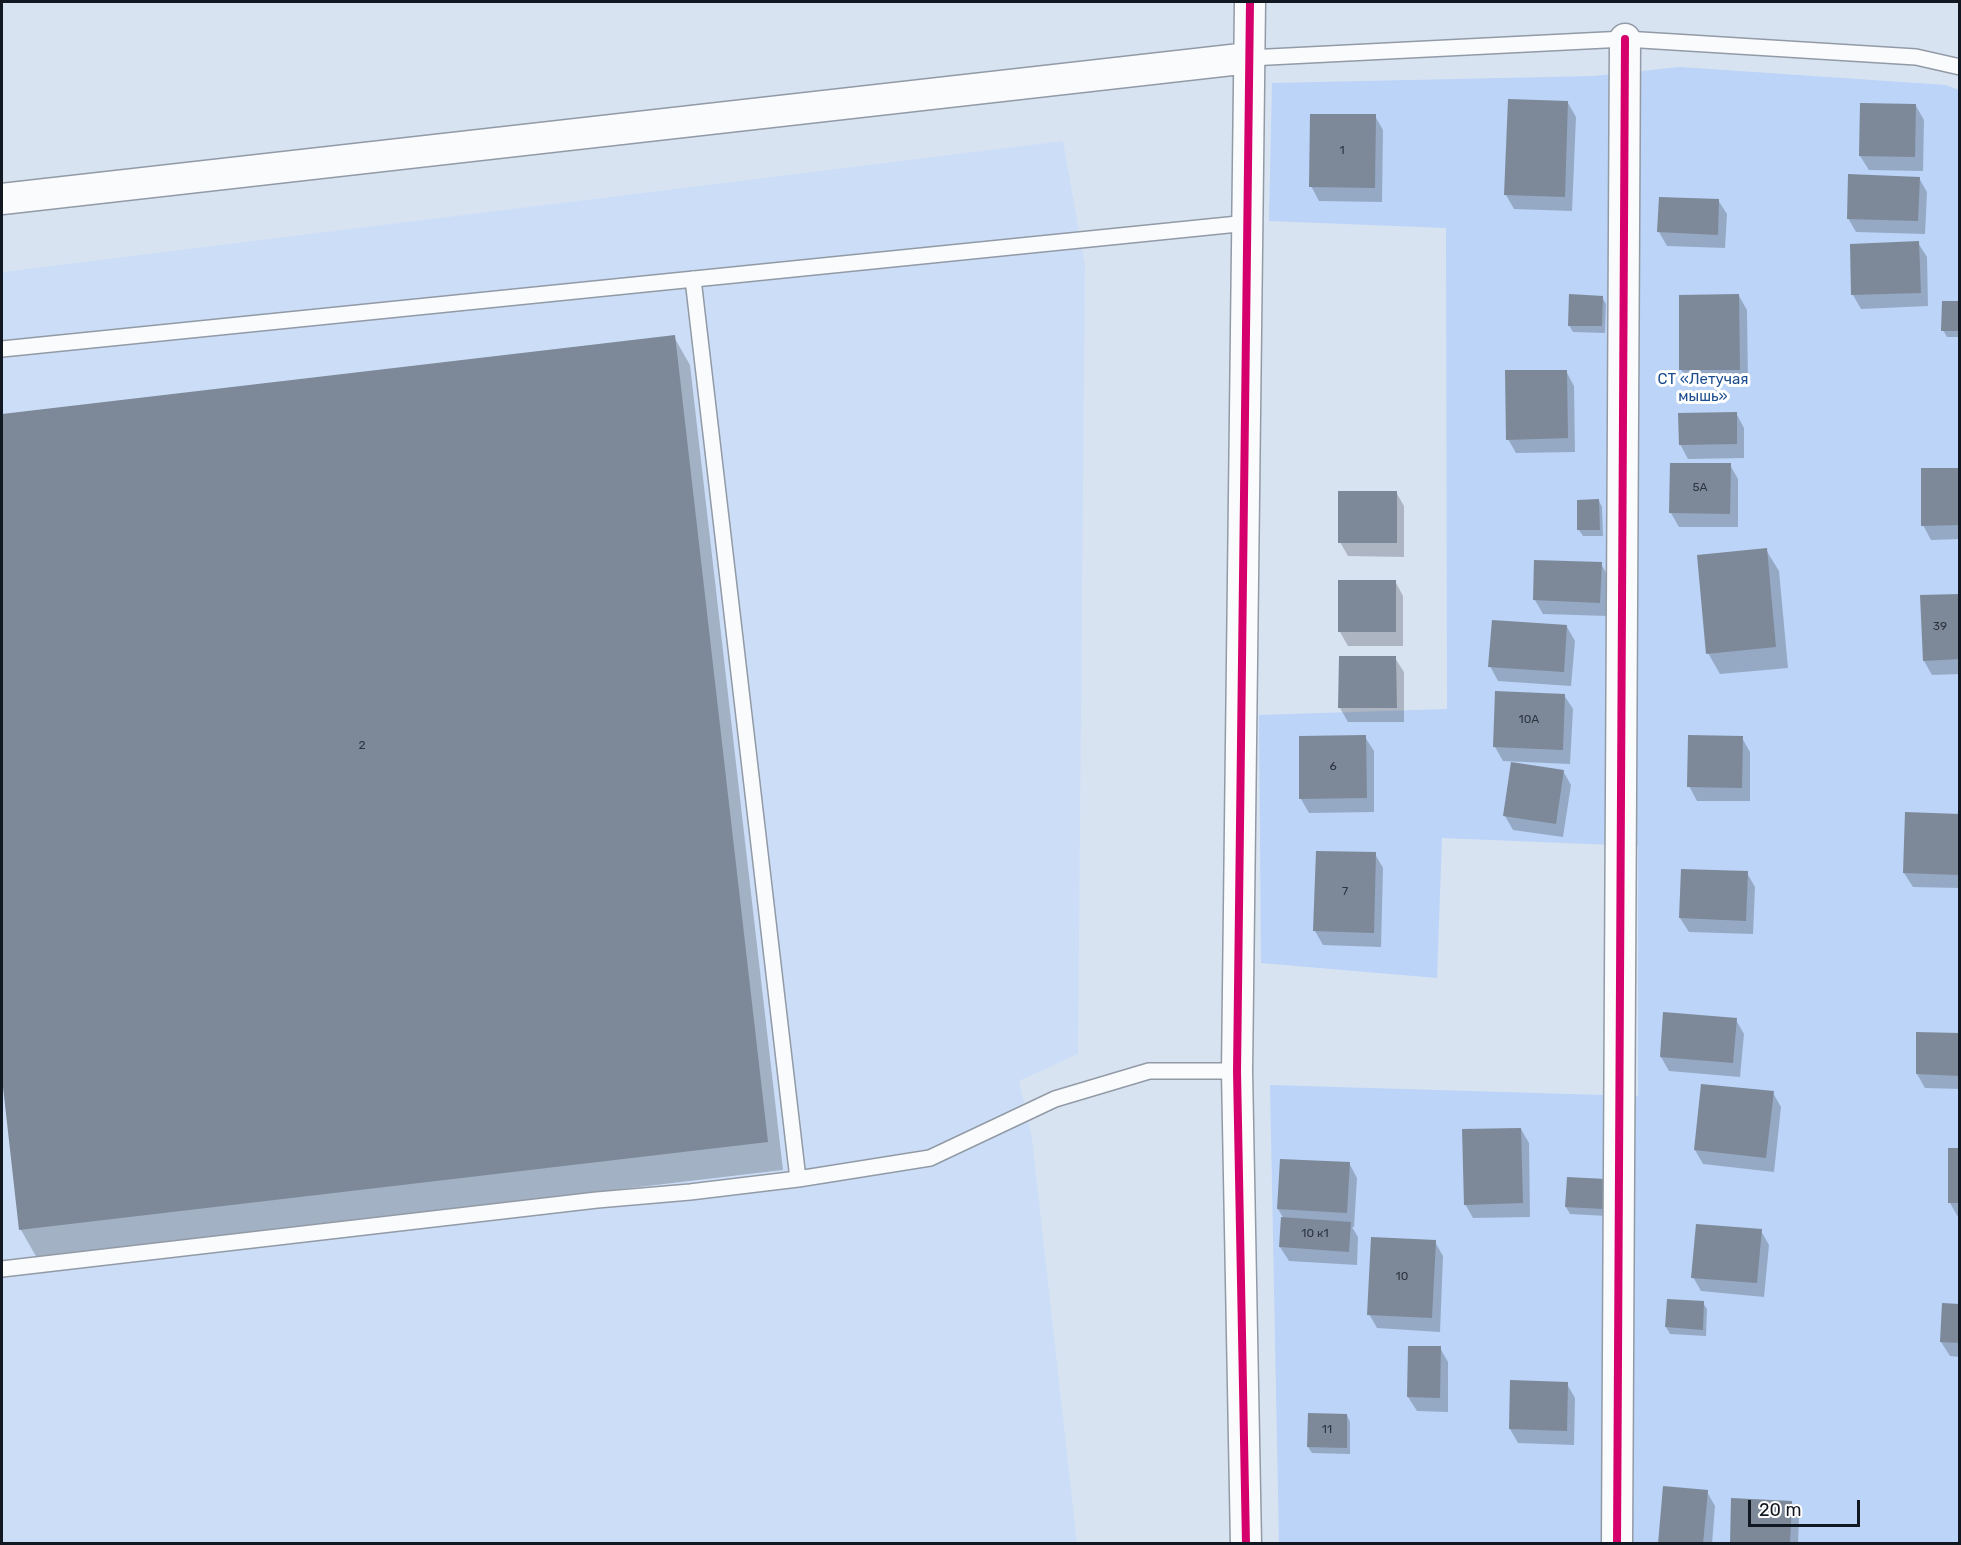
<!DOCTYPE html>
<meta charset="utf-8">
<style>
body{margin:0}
#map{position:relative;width:1961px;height:1545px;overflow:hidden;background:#d8e3f2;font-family:Rubik,sans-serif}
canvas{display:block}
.frame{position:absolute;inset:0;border:3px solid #121822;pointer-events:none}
.scale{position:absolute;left:1748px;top:1500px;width:112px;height:27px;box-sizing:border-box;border:3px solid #121822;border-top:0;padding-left:8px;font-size:18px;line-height:21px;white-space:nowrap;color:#121822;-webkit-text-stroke:4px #fff;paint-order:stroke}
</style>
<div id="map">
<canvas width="1961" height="1545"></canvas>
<div class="frame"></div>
<div class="scale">20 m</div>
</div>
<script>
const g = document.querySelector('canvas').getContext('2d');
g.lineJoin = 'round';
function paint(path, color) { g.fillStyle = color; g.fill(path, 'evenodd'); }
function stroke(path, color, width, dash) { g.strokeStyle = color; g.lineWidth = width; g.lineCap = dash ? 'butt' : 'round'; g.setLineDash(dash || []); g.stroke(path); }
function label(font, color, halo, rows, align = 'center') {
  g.font = font + ' Rubik,sans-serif'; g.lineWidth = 6; g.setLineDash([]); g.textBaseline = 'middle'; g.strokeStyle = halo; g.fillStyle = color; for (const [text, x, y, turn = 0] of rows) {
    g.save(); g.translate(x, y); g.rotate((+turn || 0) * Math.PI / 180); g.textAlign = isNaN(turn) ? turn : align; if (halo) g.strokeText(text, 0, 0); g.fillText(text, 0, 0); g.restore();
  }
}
const built = new Path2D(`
 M1063,141L1085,265L1078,1054L1019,1081L1032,1138L1077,1543H2V272Z`);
const green = new Path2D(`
 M1680,67L1946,85L1959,90V1543H1279L1270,1085L1638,1096V846L1442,838L1437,978L1261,963L1259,715L1447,709L1446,228L1269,221L1272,83L1594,76Z`);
const shadow = new Path2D(`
 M1568,103L1576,117L1572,211L1514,209L1506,195Z
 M1916,106L1924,120L1923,171L1869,170L1860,156Z
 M1375,116L1383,130L1382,202L1319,201L1311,186Z
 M1919,178L1927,192L1925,234L1856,232L1848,218Z
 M1718,200L1727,214L1725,248L1667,246L1659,232Z
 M1918,243L1927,257L1928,306L1861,309L1853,295Z
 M1739,296L1747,310L1748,383L1689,384L1681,369Z
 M1602,297L1606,304L1605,333L1573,332L1569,325Z
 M1960,303V337H1947L1943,330Z
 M674,337L690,365L783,1170L37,1258L21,1230L2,1065V416Z
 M1566,371L1574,386L1575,452L1516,453L1508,439Z
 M1736,413L1744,428V458L1688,459L1680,444Z
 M1730,465L1738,479V527H1679L1671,513Z
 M1960,469V539L1931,540L1923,525Z
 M1396,492L1404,506V557L1348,556L1340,542Z
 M1599,501L1602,507L1603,536H1583L1579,530Z
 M1766,550L1779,571L1788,668L1720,674L1708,653Z
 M1601,564L1609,578L1608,616L1543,614L1535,600Z
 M1395,581L1403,596V646H1348L1340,632Z
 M1960,595V674L1932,675L1924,661Z
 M1567,627L1575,641L1571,686L1498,681L1490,666Z
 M1395,658L1404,672V722H1348L1340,708Z
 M1564,695L1573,709L1570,764L1503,761L1495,747Z
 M1365,737L1374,751V812L1309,813L1301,799Z
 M1742,738L1750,752V801H1697L1689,786Z
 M1563,771L1571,785L1563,837L1513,830L1505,816Z
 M1960,815V888L1913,887L1904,873Z
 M1375,854L1383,868L1381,947L1323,945L1315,931Z
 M1747,873L1755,887L1753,934L1689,932L1680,918Z
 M1736,1020L1744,1034L1740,1077L1669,1071L1661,1057Z
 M1960,1035V1089L1925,1088L1917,1074Z
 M1702,1085L1773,1093L1781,1107L1774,1172L1703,1164L1695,1150Z
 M1521,1129L1529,1143L1530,1217L1473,1218L1465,1204Z
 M1960,1149V1217H1958L1950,1203Z
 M1349,1163L1357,1178L1354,1227H1352L1358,1237L1357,1265L1289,1261L1280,1247L1284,1219L1278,1209Z
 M1605,1181L1607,1216L1570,1214L1566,1207Z
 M1761,1231L1769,1245L1764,1297L1701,1291L1693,1277Z
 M1435,1242L1443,1256L1440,1332L1377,1328L1369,1314Z
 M1703,1303L1707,1309L1706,1336L1670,1334L1666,1327Z
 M1960,1305V1357L1950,1356L1941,1342Z
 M1440,1348L1448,1362V1412L1417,1411L1408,1397Z
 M1567,1384L1575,1398L1574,1445L1518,1443L1510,1429Z
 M1347,1415L1350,1422V1454L1312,1453L1308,1447Z
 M1707,1492L1715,1506L1712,1544H1659Z
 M1791,1502L1799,1516L1798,1544H1731Z`);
const building = new Path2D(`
 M1508,99L1568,101L1565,197L1504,195Z
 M1860,103L1916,104L1915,157L1859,156Z
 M1310,114H1376L1375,188L1309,187Z
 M1848,174L1920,177L1918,221L1847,219Z
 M1659,197L1719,199L1718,235L1657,232Z
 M1919,241L1921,293L1851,295L1850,244Z
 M1569,294L1603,296L1602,326H1568Z
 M1739,294L1740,370H1679V295Z
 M1942,301H1960V331H1941Z
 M675,335L768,1142L19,1230L2,1078V414Z
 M1505,370H1567L1568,438L1506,440Z
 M1737,412V444L1679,445L1678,413Z
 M1670,463H1731L1730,514L1669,513Z
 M1921,468H1960V525L1921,526Z
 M1338,491H1397V543H1338Z
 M1599,499L1600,530H1577V500Z
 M1767,548L1776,647L1706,654L1697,555Z
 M1534,560L1602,562L1600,603L1533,600Z
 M1338,580H1396V632H1338Z
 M1960,594V659L1923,661L1920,595Z
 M1492,620L1567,625L1564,672L1488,667Z
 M1339,656H1396L1397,708H1338Z
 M1495,691L1565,694L1563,750L1493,747Z
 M1366,735L1367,798L1299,799V736Z
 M1688,735L1743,736L1742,788L1687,787Z
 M1511,762L1564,770L1556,824L1503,816Z
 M1905,812L1960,814L1959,875L1903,873Z
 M1316,851L1376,852L1374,933L1313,931Z
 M1681,869L1748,871L1746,921L1679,918Z
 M1663,1012L1737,1018L1733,1063L1660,1057Z
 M1916,1032L1960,1033V1076L1916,1074Z
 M1701,1084L1774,1091L1766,1158L1694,1150Z
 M1521,1128L1523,1203L1464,1205L1462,1129Z
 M1948,1148H1960V1203H1948Z
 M1280,1159L1350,1162L1347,1213L1277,1209Z
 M1567,1177L1606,1179L1603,1209L1565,1207Z
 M1281,1217L1351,1222L1349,1252L1279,1247Z
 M1696,1224L1762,1229L1757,1283L1691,1278Z
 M1371,1237L1436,1240L1432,1318L1367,1315Z
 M1667,1299L1704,1301L1703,1330L1665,1327Z
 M1942,1303L1960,1304V1343L1940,1342Z
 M1408,1346H1441L1440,1398L1407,1397Z
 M1510,1380L1568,1382L1567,1431L1509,1429Z
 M1308,1413L1347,1414V1448L1307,1447Z
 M1663,1486L1708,1490L1703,1544H1658Z
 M1731,1498L1792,1501L1790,1544H1730Z`);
const service = new Path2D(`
 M1249,58L1625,39L1916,57L1960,67
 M693,279L798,1179
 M2,349L1248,223
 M2,1269L597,1200L690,1192L798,1179L930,1158L1055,1099L1149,1071H1237`);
const minor = new Path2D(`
 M2,199L1249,58
 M1246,1544L1237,1071L1250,2
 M1617,1544L1625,39`);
const cycleway = new Path2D(`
 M1246,1544L1237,1071L1250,2
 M1617,1544L1625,39`);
const numberNames = [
 ["1",1342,151],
 ["5А",1700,488],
 ["39",1940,627],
 ["10А",1529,720],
 ["2",362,746],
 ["6",1333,767],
 ["7",1345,892],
 ["10 к1",1315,1234],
 ["10",1402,1277],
 ["11",1327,1430]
];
const parkNames = [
 ["СТ «Летучая",1703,380],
 ["мышь»",1703,397]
];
paint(built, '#ccdef7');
paint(green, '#bbd4f7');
paint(shadow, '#0003');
paint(building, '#7d8998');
stroke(service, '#929aa6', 18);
stroke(minor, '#929aa6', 33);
stroke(service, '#f9fbfd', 15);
stroke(minor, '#f9fbfd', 30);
stroke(cycleway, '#d6006c', 8);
label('12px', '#2d3440', null, numberNames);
label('15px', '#1b4d8e', '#fff', parkNames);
</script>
